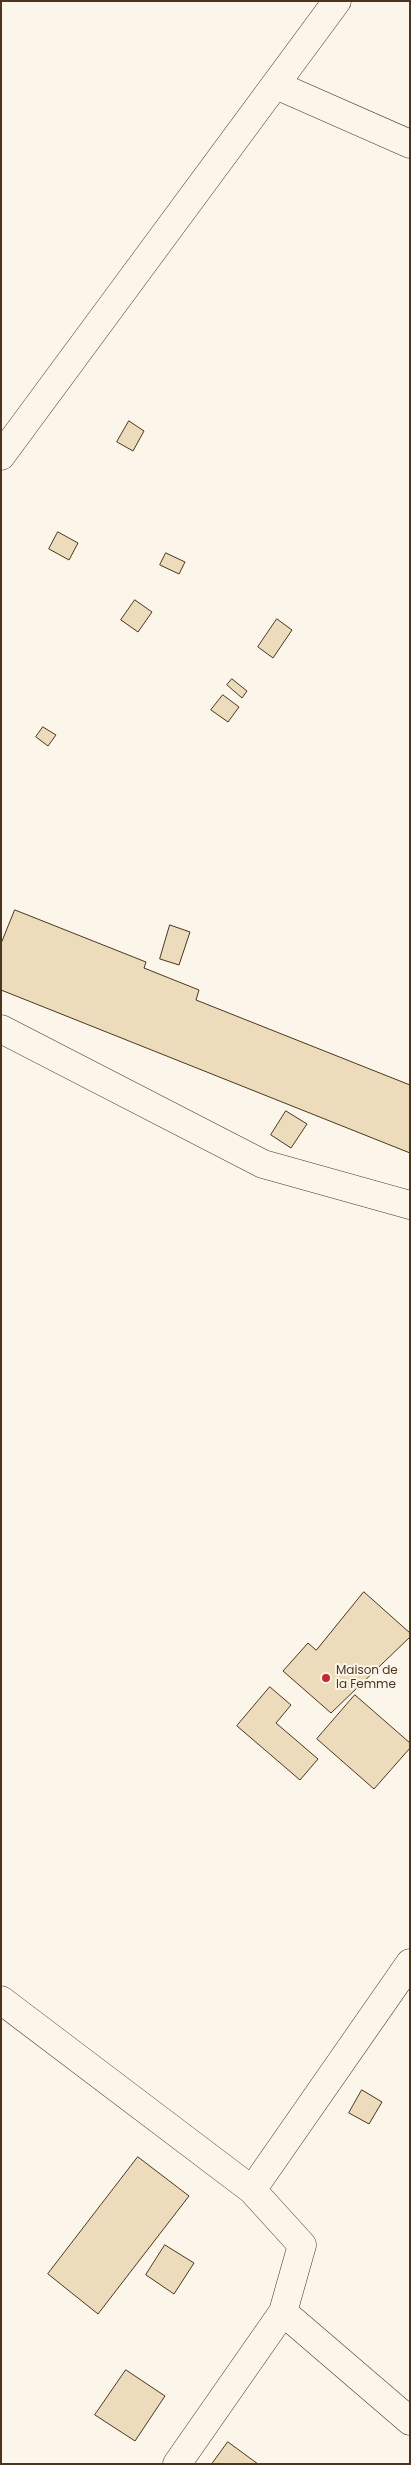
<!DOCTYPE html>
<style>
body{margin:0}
#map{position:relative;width:411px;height:2465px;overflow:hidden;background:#fbf6e9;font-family:Poppins,sans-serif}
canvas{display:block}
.frame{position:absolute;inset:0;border:2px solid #4a3520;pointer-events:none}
</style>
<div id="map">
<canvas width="411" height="2465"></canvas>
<div class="frame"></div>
</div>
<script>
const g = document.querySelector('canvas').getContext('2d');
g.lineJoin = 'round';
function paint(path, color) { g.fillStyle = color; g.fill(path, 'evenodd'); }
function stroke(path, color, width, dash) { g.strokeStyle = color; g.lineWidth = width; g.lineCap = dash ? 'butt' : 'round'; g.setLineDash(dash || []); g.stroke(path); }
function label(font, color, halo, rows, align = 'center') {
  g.font = font + ' Poppins,sans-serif'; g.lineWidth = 4; g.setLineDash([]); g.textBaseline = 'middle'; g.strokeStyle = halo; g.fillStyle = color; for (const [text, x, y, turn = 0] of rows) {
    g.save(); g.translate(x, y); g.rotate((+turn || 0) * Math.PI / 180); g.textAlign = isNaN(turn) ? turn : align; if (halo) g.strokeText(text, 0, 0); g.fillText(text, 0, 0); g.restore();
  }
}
const building = new Path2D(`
 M129,421L144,431L133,451L117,442Z
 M58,532L78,543L69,560L49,549Z
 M166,553L185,562L179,574L160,565Z
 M135,600L152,612L138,632L121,620Z
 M277,619L292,630L273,658L258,647Z
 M232,679L247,691L242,698L227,685Z
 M223,695L239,707L228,722L211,710Z
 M43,727L56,735L48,746L36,737Z
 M15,910L146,962L144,968L199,990L196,1000L410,1085V1153L1,990V944Z
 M170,925L190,932L179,965L160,959Z
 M286,1111L307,1124L291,1148L271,1135Z
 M364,1592L410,1633V1637L331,1713L283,1671L308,1643L316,1650Z
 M270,1687L291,1705L276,1723L318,1759L300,1780L237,1726Z
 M355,1695L410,1743V1748L374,1789L317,1739Z
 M362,2090L382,2102L369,2124L349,2113Z
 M138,2157L189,2196L98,2314L48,2274Z
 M165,2245L194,2263L174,2294L146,2275Z
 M126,2370L165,2396L135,2441L95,2415Z
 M228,2442L258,2464H212Z`);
const minor = new Path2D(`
 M276,85L410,144
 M1,1029L263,1164L410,1205
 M1,2000L252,2190L302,2245L283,2312L177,2464
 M252,2190L410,1963
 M283,2312L410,2421`);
const major = new Path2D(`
 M1,456L337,1`);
const markers = [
 [326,1678,5,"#c62828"]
];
const poiNames = [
 ["Maison de",336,1671],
 ["la Femme",336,1685]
];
paint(building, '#ecdcbc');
stroke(building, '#4a3520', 1);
stroke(minor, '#4a3520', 29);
stroke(major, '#4a3520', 29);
stroke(minor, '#fbf6e9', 28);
stroke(major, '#fbf6e9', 28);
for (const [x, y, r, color] of markers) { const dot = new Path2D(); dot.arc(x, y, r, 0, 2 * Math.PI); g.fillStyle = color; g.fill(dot); stroke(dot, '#fbf6e9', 2); }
label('12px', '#4a3520', '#fbf6e9', poiNames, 'left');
</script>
